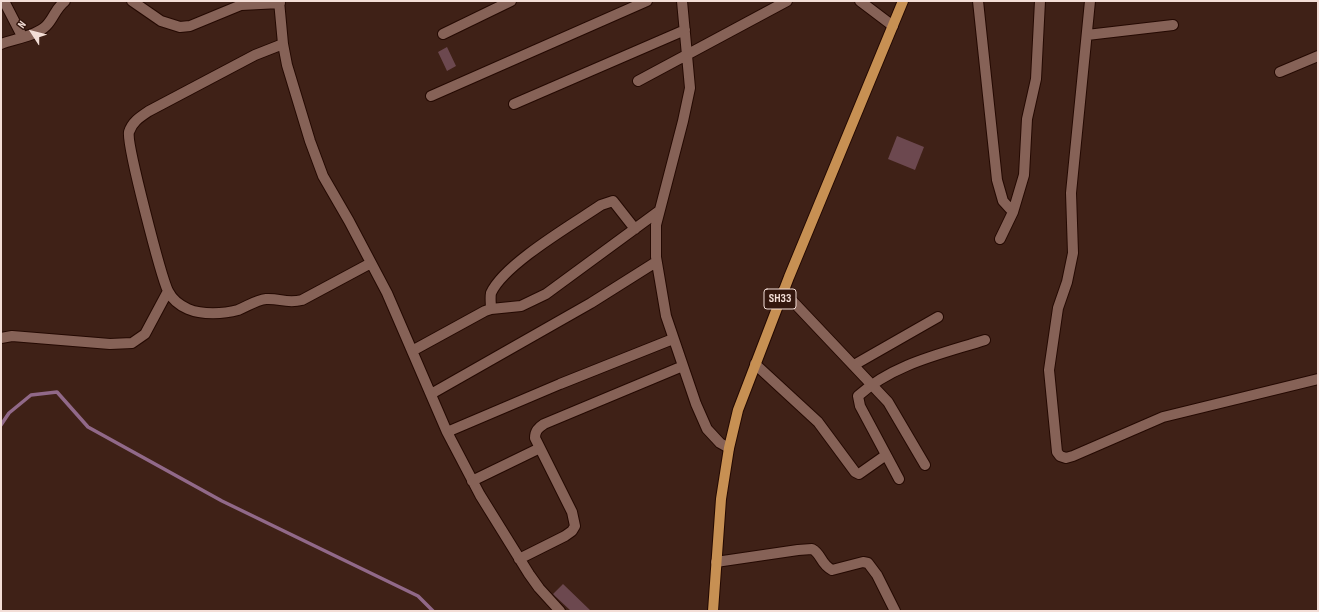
<!DOCTYPE html>
<style>
body{margin:0}
#map{position:relative;width:1319px;height:612px;overflow:hidden;background:#3f2117;font-family:"Sofia Sans Condensed",sans-serif}
canvas{display:block}
.frame{position:absolute;inset:0;border:2px solid #f3ded7;pointer-events:none}
.north{position:absolute;left:12px;top:12px;width:40px;height:40px;-webkit-text-stroke:3px #34170e;paint-order:stroke;rotate:306deg;font-size:11px;font-weight:700;line-height:16px;text-align:center;color:#f3ded7}
.north::after{content:'';display:block;margin:auto;width:14px;height:18px;background:#f3ded7;clip-path:polygon(50% 0,100% 100%,50% 72%,0 100%)}
</style>
<div id="map">
<canvas width="1319" height="612"></canvas>
<div class="frame"></div>
<div class="north">N</div>
</div>
<script>
const g = document.querySelector('canvas').getContext('2d');
g.lineJoin = 'round';
function stroke(path, color, width, dash) { g.strokeStyle = color; g.lineWidth = width; g.lineCap = dash ? 'butt' : 'round'; g.setLineDash(dash || []); g.stroke(path); }
function paint(path, color) { g.fillStyle = color; g.fill(path, 'evenodd'); }
function label(font, color, halo, rows, align = 'center') {
  g.font = font + ' "Sofia Sans Condensed",sans-serif'; g.lineWidth = 3; g.setLineDash([]); g.textBaseline = 'middle'; g.strokeStyle = halo; g.fillStyle = color; for (const [text, x, y, turn = 0] of rows) {
    g.save(); g.translate(x, y); g.rotate((+turn || 0) * Math.PI / 180); g.textAlign = isNaN(turn) ? turn : align; if (halo) g.strokeText(text, 0, 0); g.fillText(text, 0, 0); g.restore();
  }
}
const stream = new Path2D(`
 M1,425L9,413L31,395L57,392L88,427L222,501L418,596L433,611`);
const building = new Path2D(`
 M447,47L456,66L447,71L438,52Z
 M897,136L924,147L915,170L888,159Z
 M563,584L591,611H571L556,597L553,594Z`);
const minor = new Path2D(`
 M4,1L22,36
 M132,1L161,21L180,27L190,26L241,5L280,3
 M279,1L283,44L287,65L310,141L323,176L349,221L387,293L447,432L480,495L529,574L539,588L560,611
 M682,1L690,88L683,121L656,225V257L666,316L696,404L707,429L720,443L729,448
 M860,1L893,26
 M978,1L997,180L1003,201L1013,212
 M1090,1L1071,193L1073,253L1067,282L1058,308L1049,370L1057,452L1060,456L1066,458L1073,456L1163,417L1318,379
 M443,34L511,1
 M1087,35L1173,25
 M1,44C14,39 36,36 46,26C54,18 55,9 65,1
 M283,44L255,55L149,111C140,117 132,122 129,132C126,143 161,276 168,291C172,299 179,305 188,309C202,315 224,314 238,310C248,306 256,300 266,299C280,298 286,304 302,300L371,263
 M1280,72L1318,56
 M638,81L787,1
 M431,96L647,1
 M514,104L685,30
 M1000,239L1013,212L1024,175L1027,119L1036,79L1040,1
 M783,291L888,402L925,465
 M491,309C491,304 490,298 491,293C504,264 573,224 601,205L613,201L635,229
 M1,338L12,336L110,344L132,343L145,334L168,291
 M412,351L485,311L491,309L521,306L546,294L659,211
 M755,364L818,422L855,472L859,474L886,455
 M854,365L938,317
 M431,394L591,303L656,262
 M447,432L560,384L673,339
 M899,479L860,406L858,396C893,364 941,354 985,340
 M472,481L540,448
 M519,559L565,536L572,531L575,526L572,512L535,438C535,431 538,428 544,424L683,366
 M716,562L798,550L812,549C822,554 820,564 832,570L863,562L868,563L877,575L895,611`);
const major = new Path2D(`
 M713,611L721,499L729,448L738,410L789,277L903,1`);
const shields = [
 [780,299,32]
];
const shieldNames = [
 ["SH33",780,299]
];
stroke(stream, '#916989', 3.5);
paint(building, '#6c484f');
stroke(minor, '#240902', 12);
stroke(major, '#240902', 12);
stroke(minor, '#866257', 10);
stroke(major, '#c79053', 10);
for (const [x, y, w] of shields) { const box = new Path2D(); box.roundRect(x - w / 2, y - 10, w, 20, 3); g.fillStyle = '#34170e'; g.fill(box); stroke(box, '#f3ded7', 1); }
label('bold 12px', '#f3ded7', null, shieldNames);
</script>
